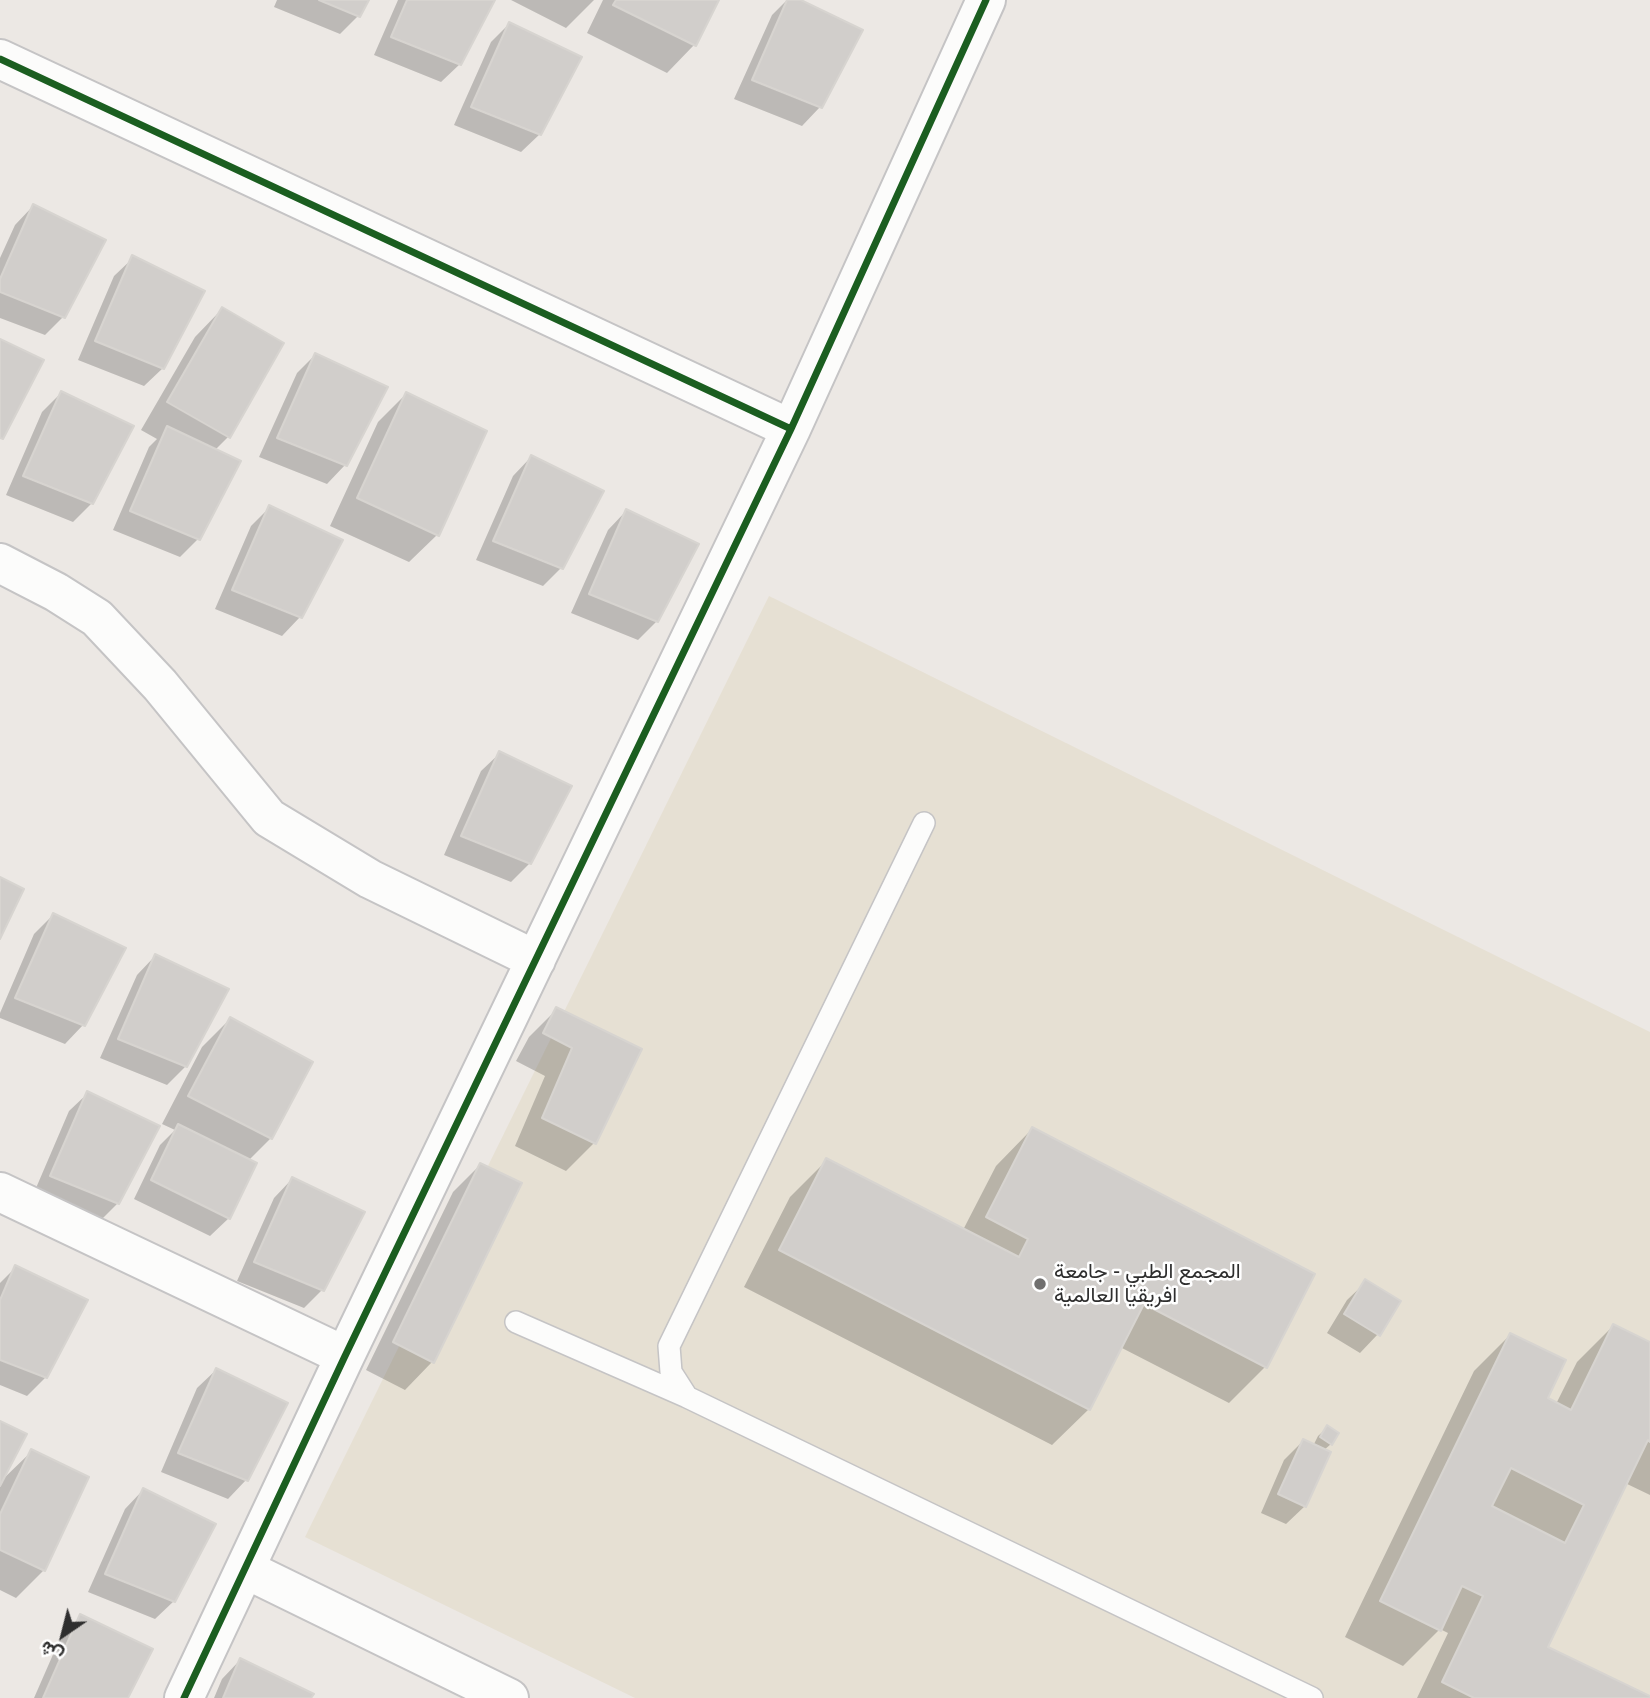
<!DOCTYPE html>
<meta charset="utf-8">
<style>
body{margin:0}
#map{position:relative;width:1650px;height:1698px;overflow:hidden;background:#ece8e4;font-family:"Noto Sans",Vazirmatn,sans-serif}
canvas{display:block}
.north{position:absolute;left:28px;top:1600px;width:70px;height:70px;-webkit-text-stroke:5px #fff;paint-order:stroke;rotate:215deg;font-size:19px;font-weight:700;line-height:28px;text-align:center;color:#2e2e2e}
.north::after{content:'';display:block;margin:auto;width:24px;height:32px;background:#2e2e2e;clip-path:polygon(50% 0,100% 100%,50% 72%,0 100%)}
</style>
<div id="map">
<canvas width="1650" height="1698"></canvas>
<div class="north">ش</div>
</div>
<script>
const g = document.querySelector('canvas').getContext('2d');
g.lineJoin = 'round';
function paint(path, color) { g.fillStyle = color; g.fill(path, 'evenodd'); }
function stroke(path, color, width, dash) { g.strokeStyle = color; g.lineWidth = width; g.lineCap = dash ? 'butt' : 'round'; g.setLineDash(dash || []); g.stroke(path); }
function label(font, color, halo, rows, align = 'center') {
  g.font = font + ' "Noto Sans",Vazirmatn,sans-serif'; g.lineWidth = 5; g.setLineDash([]); g.textBaseline = 'middle'; g.strokeStyle = halo; g.fillStyle = color; for (const [text, x, y, turn = 0] of rows) {
    g.save(); g.translate(x, y); g.rotate((+turn || 0) * Math.PI / 180); g.textAlign = isNaN(turn) ? turn : align; if (halo) g.strokeText(text, 0, 0); g.fillText(text, 0, 0); g.restore();
  }
}
const education = new Path2D(`
 M769,596L1650,1032V1698H635L305,1537Z`);
const shadow = new Path2D(`
 M277,0H367L359,15L340,34L274,7Z
 M398,0H493L460,64L441,82L374,55Z
 M511,0H594L566,28Z
 M603,0H717L694,45L667,73L587,33Z
 M787,0H797L820,107L802,126L734,99L772,15Z
 M509,24L540,134L521,152L454,125L491,42Z
 M33,206L63,317L45,335L0,318V258L15,225Z
 M133,258L163,368L144,386L78,360L114,276Z
 M222,309L228,437L214,451L198,539L180,557L113,530L149,447L157,439L141,430L195,337Z
 M315,355L345,465L327,484L259,457L297,373Z
 M61,393L92,503L73,522L6,495L42,412Z
 M406,394L437,535L409,562L330,526L378,422Z
 M531,457L561,568L543,586L476,560L513,476Z
 M270,507L300,617L282,636L215,609L251,526Z
 M626,511L657,621L638,640L571,613L608,530Z
 M500,753L530,863L511,882L444,855L481,771Z
 M53,915L83,1025L65,1044L0,1018V1013L34,934Z
 M155,956L186,1066L167,1085L100,1058L137,975Z
 M557,1009L640,1049L594,1143L566,1171L515,1146L545,1076L516,1061L529,1037Z
 M230,1019L311,1062L271,1138L248,1161L229,1218L210,1236L134,1199L160,1145L175,1130L162,1124L202,1047Z
 M88,1093L118,1203L99,1222L33,1195L69,1111Z
 M1032,1129L1265,1367L1229,1403L1120,1347L1089,1409L1052,1445L744,1287L790,1197L827,1160L963,1230L996,1166Z
 M480,1165L432,1362L405,1390L366,1370L453,1192Z
 M292,1179L322,1290L304,1308L237,1281L274,1198Z
 M16,1267L46,1377L27,1396L0,1385V1283Z
 M1366,1282L1378,1334L1360,1353L1327,1333L1347,1300Z
 M1613,1326L1650,1343V1495L1625,1483L1546,1648L1649,1698H1417L1448,1633L1440,1629L1403,1666L1345,1637L1474,1371L1510,1335L1545,1399L1556,1404L1577,1362Z
 M216,1370L246,1480L228,1499L161,1472L197,1388Z
 M0,1423L1,1481L32,1451L44,1570L16,1598L0,1590Z
 M1327,1428L1331,1444L1324,1450L1305,1506L1286,1524L1261,1513L1284,1460L1303,1441L1313,1446L1318,1436Z
 M143,1490L174,1601L155,1619L88,1592L125,1509Z
 M81,1616L126,1698H34L62,1634Z
 M240,1660L309,1698H214L222,1679Z`);
const building = new Path2D(`
 M319,0H369L360,17Z
 M407,0H495L461,65L391,37Z
 M616,0H719L696,46L613,5Z
 M787,0H801L863,30L822,108L752,80Z
 M509,22L582,57L541,135L471,107Z
 M33,204L106,240L65,318L0,292V279Z
 M132,255L205,291L164,369L95,341Z
 M222,307L284,343L230,438L167,402Z
 M0,339L44,360L3,439L0,438Z
 M315,353L388,387L347,466L277,438Z
 M61,391L134,426L93,504L23,476Z
 M406,392L487,431L439,536L357,498Z
 M167,426L241,461L200,540L130,511Z
 M531,455L604,491L563,569L493,541Z
 M269,505L343,540L302,618L232,590Z
 M626,509L699,544L658,622L589,594Z
 M499,751L572,786L531,864L461,836Z
 M0,877L24,889L0,939Z
 M53,913L126,948L85,1026L15,998Z
 M155,954L229,989L187,1067L118,1039Z
 M556,1007L642,1049L596,1144L542,1118L572,1048L543,1033Z
 M230,1017L313,1062L272,1139L188,1096Z
 M87,1091L160,1126L119,1204L50,1176Z
 M178,1124L257,1163L230,1219L151,1180Z
 M1032,1127L1315,1274L1267,1368L1144,1304L1090,1410L779,1250L826,1158L1019,1257L1028,1239L986,1217Z
 M480,1163L522,1183L434,1363L393,1342Z
 M292,1177L365,1212L324,1291L254,1262Z
 M15,1265L88,1300L47,1378L0,1360V1300Z
 M1365,1279L1401,1301L1380,1336L1344,1314Z
 M1613,1324L1650,1342V1442L1648,1440L1548,1647L1650,1696V1698H1474L1442,1682L1483,1596L1462,1586L1441,1631L1380,1601L1510,1333L1566,1360L1548,1398L1571,1410ZM1511,1468L1584,1505L1565,1543L1492,1506Z
 M216,1368L288,1403L248,1481L178,1453Z
 M0,1421L27,1434L0,1486Z
 M1327,1425L1339,1433L1332,1445L1320,1437Z
 M1303,1439L1331,1452L1306,1507L1278,1494Z
 M31,1449L89,1477L45,1571L0,1550V1514Z
 M143,1488L216,1524L175,1602L105,1574Z
 M80,1614L153,1649L128,1698H43Z
 M240,1658L314,1694L311,1698H223Z`);
const service = new Path2D(`
 M924,823L669,1346L671,1372L687,1397L1312,1698
 M516,1322L687,1397`);
const minor = new Path2D(`
 M0,59L791,429
 M0,563L56,592L97,618L160,685L269,818L370,879L536,960
 M0,1192L345,1356
 M245,1569L509,1698
 M184,1698L345,1356L791,429L986,0`);
const cycleway = new Path2D(`
 M0,59L791,429
 M184,1698L345,1356L791,429L986,0`);
const markers = [
 [1040,1284,7,"#706f6e"]
];
const poiNames = [
 ["المجمع الطبي - جامعة",1054,1272],
 ["افريقيا العالمية",1054,1296]
];
paint(education, '#e6e0d3');
paint(shadow, '#0003');
paint(building, '#d1cecb');
stroke(building, '#d7d4d0', 2);
stroke(service, '#c5c4c5', 24);
stroke(minor, '#c5c4c5', 42);
stroke(service, '#fcfcfb', 21);
stroke(minor, '#fcfcfb', 38);
stroke(cycleway, '#1b5e20', 7);
for (const [x, y, r, color] of markers) { const dot = new Path2D(); dot.arc(x, y, r, 0, 2 * Math.PI); g.fillStyle = color; g.fill(dot); stroke(dot, '#fff', 2.5); }
label('21px', '#2e2e2e', '#fff', poiNames, 'left');
</script>
